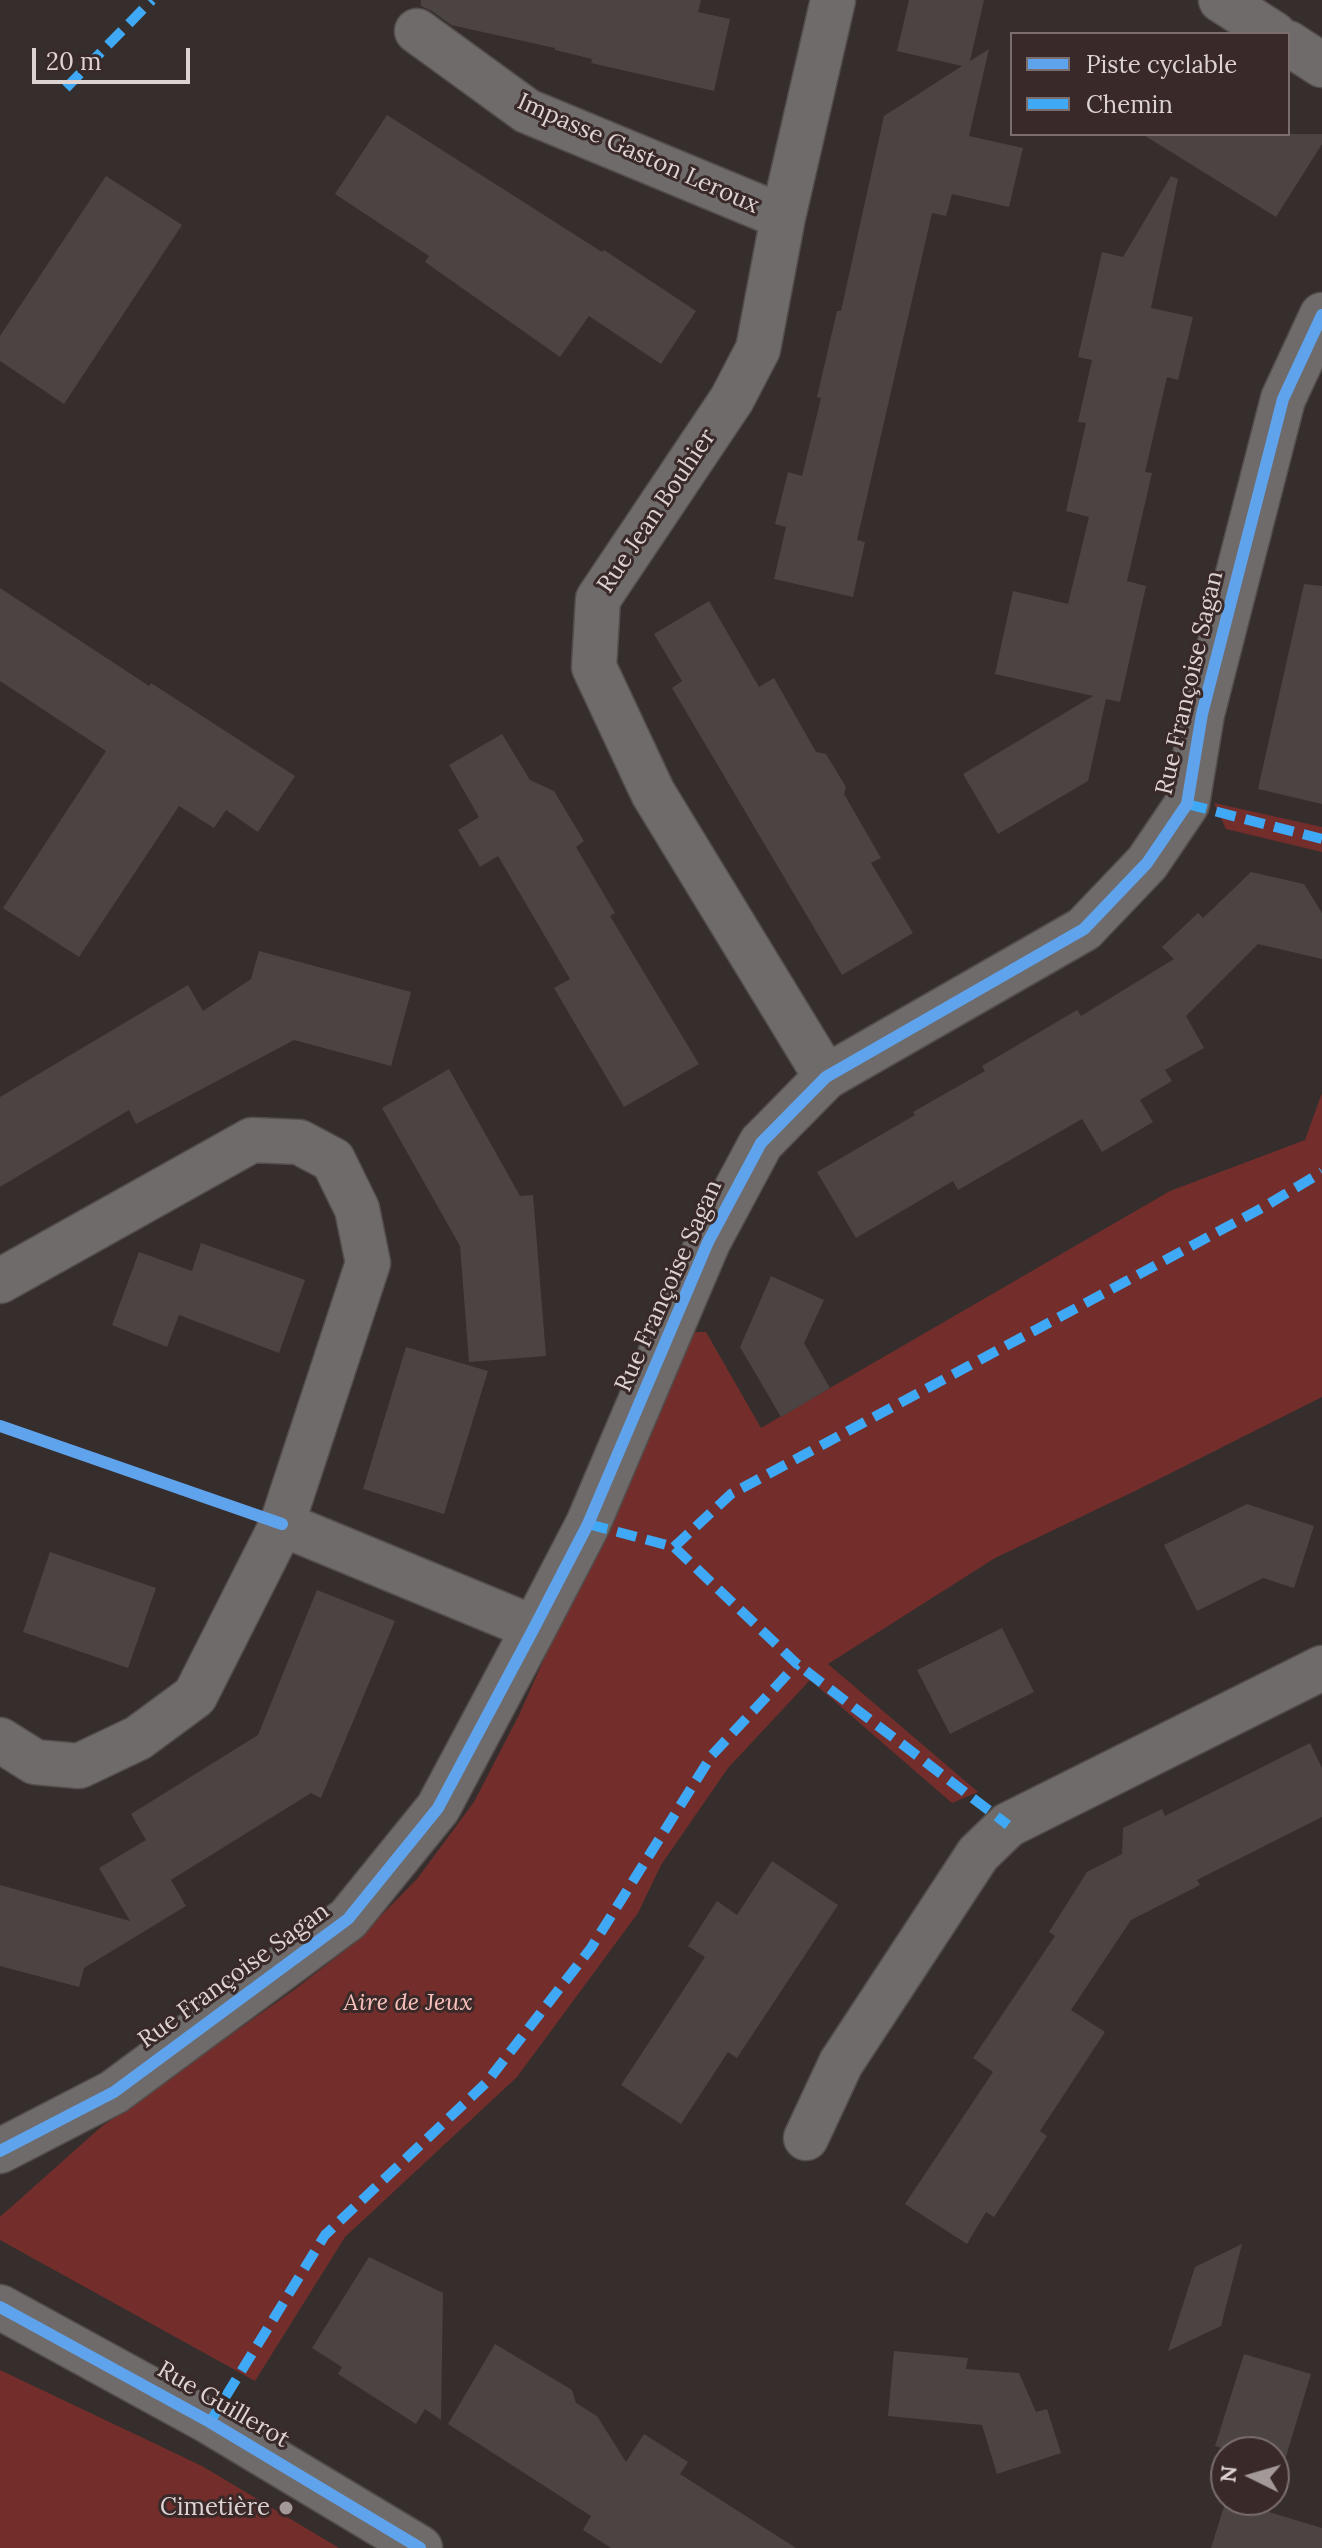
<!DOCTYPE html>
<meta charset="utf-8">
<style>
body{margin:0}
#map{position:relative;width:1322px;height:2548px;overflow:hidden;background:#362e2c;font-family:Lora,serif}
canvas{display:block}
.legend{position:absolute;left:1010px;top:32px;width:280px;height:104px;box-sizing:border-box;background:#392a29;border:2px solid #7b6e6d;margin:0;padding:10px 14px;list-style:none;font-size:24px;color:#ddd3d2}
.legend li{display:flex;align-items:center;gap:16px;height:40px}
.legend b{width:40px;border:2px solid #7b6e6d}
.north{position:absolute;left:1210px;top:2436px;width:80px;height:80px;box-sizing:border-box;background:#392a29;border:2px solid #7b6e6d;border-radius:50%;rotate:275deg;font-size:22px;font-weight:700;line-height:32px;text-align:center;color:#ddd3d2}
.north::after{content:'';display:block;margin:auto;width:28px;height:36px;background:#a39998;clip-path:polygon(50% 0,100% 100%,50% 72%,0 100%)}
.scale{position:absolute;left:32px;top:48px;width:158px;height:36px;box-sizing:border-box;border:4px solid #ddd3d2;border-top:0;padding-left:10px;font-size:24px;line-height:28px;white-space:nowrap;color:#ddd3d2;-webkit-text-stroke:6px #392a29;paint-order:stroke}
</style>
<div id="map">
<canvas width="1322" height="2548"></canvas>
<ul class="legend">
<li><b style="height:10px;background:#60a3ed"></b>Piste cyclable</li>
<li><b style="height:10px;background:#3fa9f5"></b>Chemin</li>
</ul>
<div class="north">N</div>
<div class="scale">20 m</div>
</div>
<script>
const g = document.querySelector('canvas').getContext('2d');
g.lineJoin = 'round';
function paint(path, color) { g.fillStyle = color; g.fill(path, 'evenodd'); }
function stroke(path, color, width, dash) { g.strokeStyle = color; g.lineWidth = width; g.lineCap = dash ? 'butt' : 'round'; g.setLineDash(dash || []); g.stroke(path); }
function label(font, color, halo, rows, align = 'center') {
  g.font = font + ' Lora,serif'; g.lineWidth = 6; g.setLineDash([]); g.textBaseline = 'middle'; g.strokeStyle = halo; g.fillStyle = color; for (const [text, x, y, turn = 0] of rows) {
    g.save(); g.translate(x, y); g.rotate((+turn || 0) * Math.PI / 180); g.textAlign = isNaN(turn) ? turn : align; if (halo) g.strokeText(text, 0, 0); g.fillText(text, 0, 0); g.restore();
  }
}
const green = new Path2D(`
 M1214,803L1322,827V852L1226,829Z
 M1322,1093V1397L1137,1490L995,1558L828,1664L978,1792L952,1803L810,1680L728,1768L661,1865L638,1913L517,2077L345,2237L255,2381L0,2240V2217L101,2127L294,1990L352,1945L417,1879L474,1802L519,1715L690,1332H706L761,1428L1170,1191L1305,1140Z
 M0,2370L202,2466L339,2548H0Z`);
const building = new Path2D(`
 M421,0H701L698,12L730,19L714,91L591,63L592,59L555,50V48L451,25L432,11L421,6Z
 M909,0H984L970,61L989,49L969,136L1023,148L1009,207L952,194L946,216L932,213L857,540L865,542L853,597L774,579L786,527L775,524L788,472L802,476L821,398L817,397L837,311H841L884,116L962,66L897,51Z
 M387,115L602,252L604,250L696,311L661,364L589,316L560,357L425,262L429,256L335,194Z
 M1142,134H1322V144L1276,217Z
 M106,176L182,225L64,404L0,361V336Z
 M1171,176L1178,179L1151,308L1193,317L1178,380L1167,377L1145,472L1152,473L1127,581L1146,586L1120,702L1106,699L1088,781L998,834L963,774L1093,696L995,674L1013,591L1068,604L1089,517L1066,511L1086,423L1078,422L1092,360L1078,357L1102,252L1123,257Z
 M1304,584L1322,586V804L1258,789Z
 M0,588L149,686L151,683L295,776L258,832L226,810L214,828L179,806L79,957L3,908L106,751L0,681Z
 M709,601L759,687L774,678L816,752L826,754L846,787L844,794L881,858L871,863L913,933L842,975L672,688L682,681L654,634Z
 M502,734L530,780L554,791L584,841L576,847L615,913L610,916L699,1064L624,1107L554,988L570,979L498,856L480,867L458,830L479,817L449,765Z
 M1251,872L1304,884L1322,913V959L1258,944L1186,1016L1204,1048L1165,1070L1172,1081L1140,1100L1153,1122L1102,1152L1082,1119L958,1190L953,1181L856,1238L817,1172L915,1115L913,1112L985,1071L982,1066L1077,1010L1081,1016L1174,959L1162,947L1198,913L1203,918Z
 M259,951L411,992L391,1066L294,1040L136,1124L129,1110L0,1187V1097L188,985L203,1011L251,979Z
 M449,1069L520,1196L533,1195L546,1356L469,1362L460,1246L382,1108Z
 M201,1243L305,1280L279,1353L179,1315L167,1347L112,1325L139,1252L192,1271Z
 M771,1276L824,1300L804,1343L830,1388L781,1417L740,1347Z
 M406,1347L488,1371L444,1514L363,1489Z
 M1247,1504L1314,1526L1294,1588L1263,1578L1197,1611L1164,1545Z
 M50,1552L156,1588L128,1668L23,1632Z
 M317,1590L395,1621L321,1798L311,1793L171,1880L186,1906L84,1968L79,1987L0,1966V1885L130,1921L99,1868L146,1840L131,1814L258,1735Z
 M1002,1628L1034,1692L950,1734L917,1670Z
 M1310,1743L1322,1768V1817L1197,1880L1200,1885L1131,1920L1071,2010L1105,2032L1040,2131L1047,2136L994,2217L986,2212L967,2244L905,2204L993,2072L973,2058L1055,1936L1049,1932L1087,1872L1122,1854L1123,1828L1162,1809L1165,1816Z
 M772,1861L838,1905L737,2058L728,2052L681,2124L621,2085L705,1957L688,1946L717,1901L737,1915Z
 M1242,2244L1221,2326L1168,2351L1195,2267Z
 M369,2257L443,2293L441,2420L425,2409L416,2424L338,2374L342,2367L312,2348Z
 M495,2344L572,2390L576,2403L597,2416L626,2462L644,2434L688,2462L680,2474L796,2548H611L583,2530L591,2516L448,2424Z
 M894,2351L968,2358L966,2369L1019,2373L1036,2412L1047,2409L1061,2453L997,2474L982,2425L888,2416Z
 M1244,2354L1311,2374L1274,2496V2452H1235L1215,2446Z
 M1226,2500H1273L1269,2512L1322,2528V2548H1211Z`);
const minor = new Path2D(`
 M1221,0L1274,34
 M417,31L527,111L783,217
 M1288,43L1322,65
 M826,1077L653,793L594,667L598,599L732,399L758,349L783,217L833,0
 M0,1281L252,1140L299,1142L333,1160L357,1209L368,1263L282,1524L195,1696L138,1738L79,1766L35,1762L0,1740
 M282,1524L534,1628
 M806,2138L841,2063L978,1854L1008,1825L1322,1668
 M0,2151L114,2092L348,1919L438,1808L534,1628L588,1524L708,1242L761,1143L826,1077L1084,929L1147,863L1187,804L1202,714L1283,399L1322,315
 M0,2307L210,2422L420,2548`);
const quiet = new Path2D(`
 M66,88L152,0
 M1187,804L1322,839
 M588,1524L674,1547L797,1664L1008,1825
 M674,1547L731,1494L1262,1208L1322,1172
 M210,2422L325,2235L486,2083L591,1948L712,1755L797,1664`);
const cycleway = new Path2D(`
 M0,1426L282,1524
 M0,2151L114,2092L348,1919L438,1808L534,1628L588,1524L708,1242L761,1143L826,1077L1084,929L1147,863L1187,804L1202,714L1283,399L1322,315
 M0,2307L210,2422L420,2548`);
const markers = [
 [286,2508,8,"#a39998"]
];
const streetNames = [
 ["Impasse Gaston Leroux",638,154,24],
 ["Rue Jean Bouhier",657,511,-56],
 ["Rue Françoise Sagan",1190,683,-77],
 ["Rue Françoise Sagan",669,1286,-66],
 ["Rue Françoise Sagan",234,1976,-36],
 ["Rue Guillerot",223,2405,30]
];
const parkNames = [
 ["Aire de Jeux",408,2003]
];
const poiNames = [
 ["Cimetière",270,2508]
];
paint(green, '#732e2c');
paint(building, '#4b4443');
stroke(minor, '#534d4b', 47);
stroke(minor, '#6f6b6b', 44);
stroke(quiet, '#3fa9f5', 10, [20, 10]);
stroke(cycleway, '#60a3ed', 12);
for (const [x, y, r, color] of markers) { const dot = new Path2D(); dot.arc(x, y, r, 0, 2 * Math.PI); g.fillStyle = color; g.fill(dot); stroke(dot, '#392a29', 3); }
label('24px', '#ddd3d2', '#392a29', streetNames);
label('italic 24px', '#f8c1bc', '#392a29', parkNames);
label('24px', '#ddd3d2', '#392a29', poiNames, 'right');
</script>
